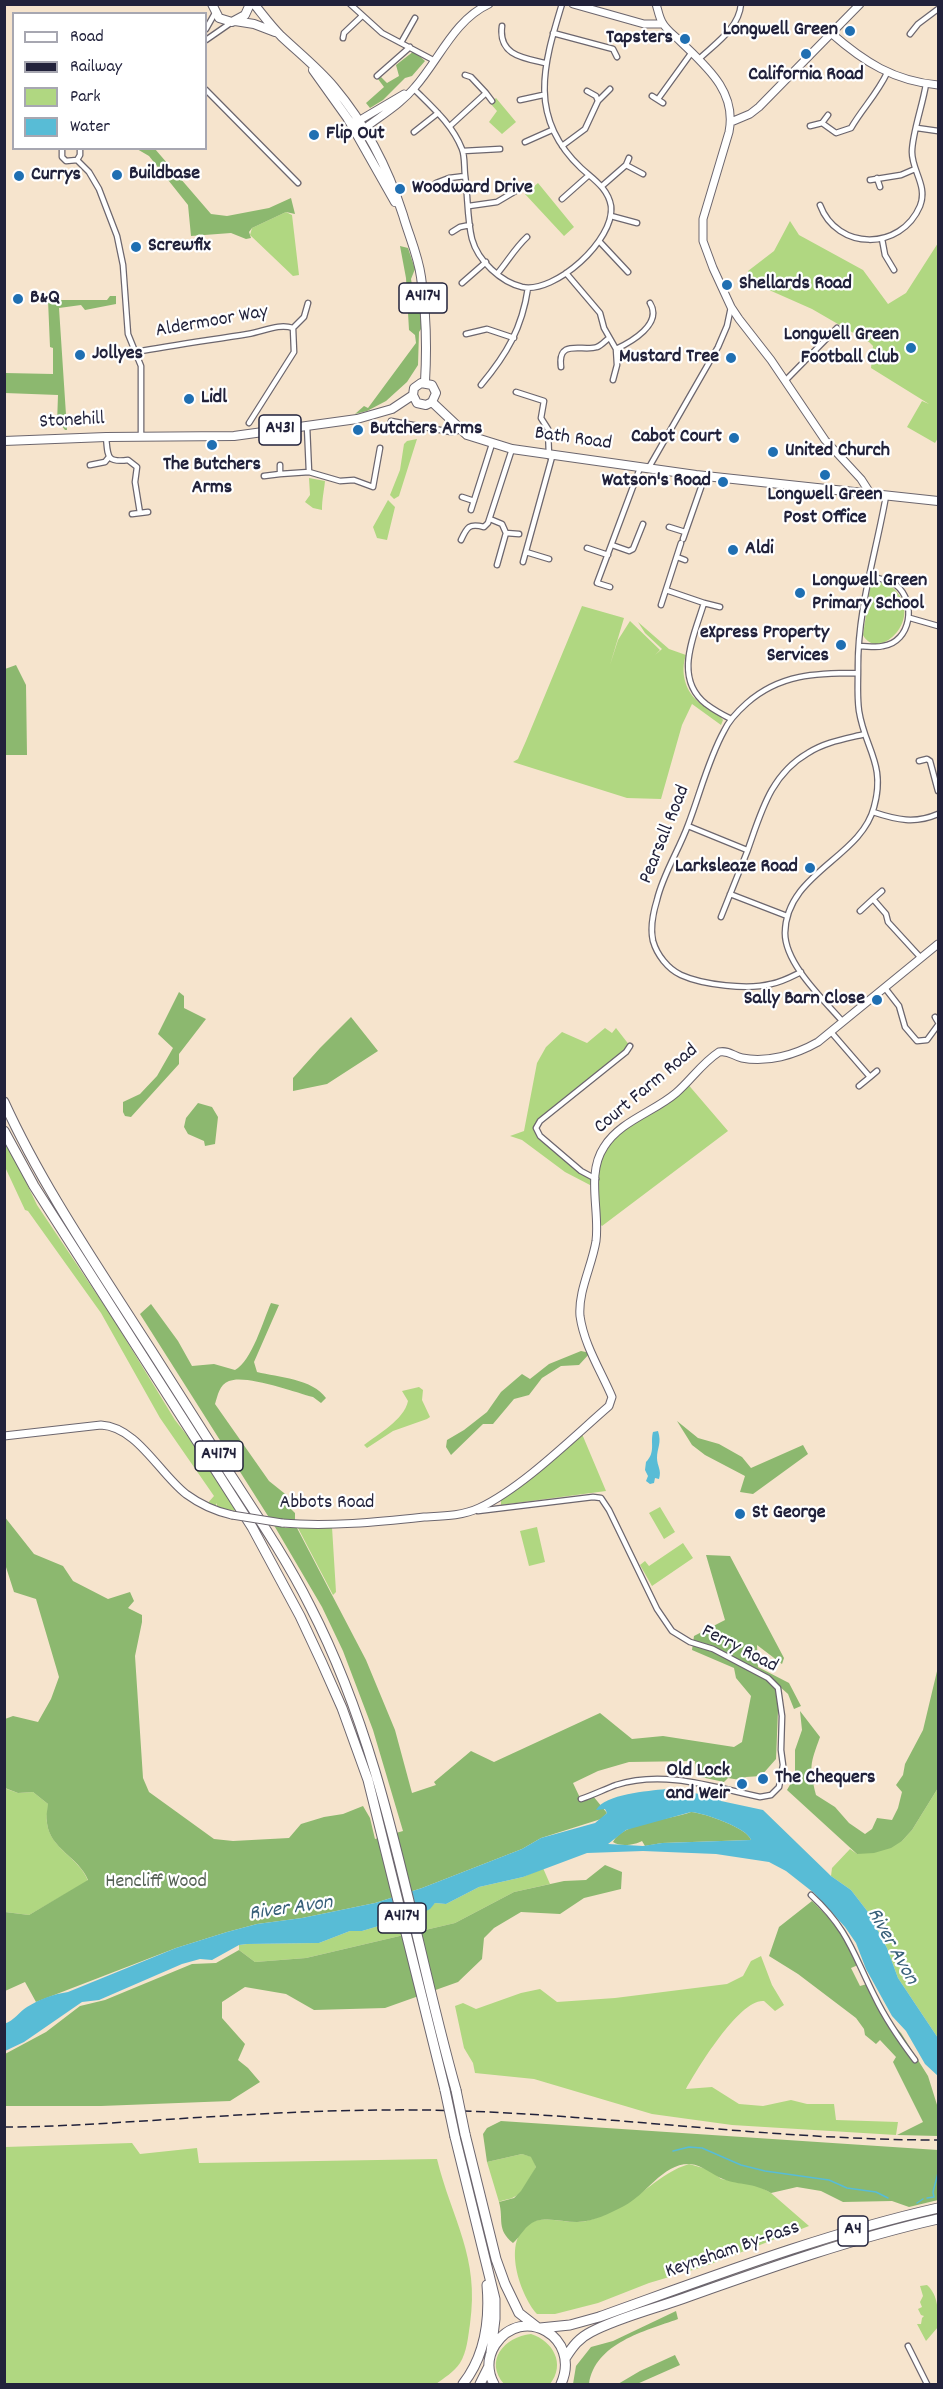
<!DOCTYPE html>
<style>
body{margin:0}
#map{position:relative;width:943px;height:2389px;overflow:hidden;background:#f6e4cd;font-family:Dekko,sans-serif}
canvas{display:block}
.frame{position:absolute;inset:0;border:6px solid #22223b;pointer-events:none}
.legend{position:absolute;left:12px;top:12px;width:195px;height:138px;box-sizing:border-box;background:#fff;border:2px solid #a7a7b1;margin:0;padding:8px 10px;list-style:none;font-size:18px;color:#22223b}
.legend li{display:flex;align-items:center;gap:12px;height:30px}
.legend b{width:30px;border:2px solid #a7a7b1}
</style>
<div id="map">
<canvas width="943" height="2389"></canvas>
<div class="frame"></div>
<ul class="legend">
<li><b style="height:8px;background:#fff"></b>Road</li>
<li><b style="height:8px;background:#22223b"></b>Railway</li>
<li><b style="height:16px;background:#b0d781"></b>Park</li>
<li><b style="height:16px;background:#58bcd6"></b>Water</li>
</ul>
</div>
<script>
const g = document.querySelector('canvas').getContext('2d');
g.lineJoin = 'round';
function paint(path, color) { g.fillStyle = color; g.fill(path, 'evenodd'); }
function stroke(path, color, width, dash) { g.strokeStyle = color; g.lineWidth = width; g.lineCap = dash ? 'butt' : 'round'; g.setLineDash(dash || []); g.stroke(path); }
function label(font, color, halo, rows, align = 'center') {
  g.font = font + ' Dekko,sans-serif'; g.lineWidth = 4.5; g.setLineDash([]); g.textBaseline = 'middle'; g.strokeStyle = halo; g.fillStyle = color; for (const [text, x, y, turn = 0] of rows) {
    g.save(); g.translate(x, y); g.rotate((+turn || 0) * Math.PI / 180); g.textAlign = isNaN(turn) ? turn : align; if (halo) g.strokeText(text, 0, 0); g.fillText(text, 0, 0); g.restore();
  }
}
const green = new Path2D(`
 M496,98L516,122L502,134L489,122L497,111L490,103Z
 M538,183L574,227L564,236L525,194Z
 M286,212L292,215L299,275L293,276L250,235L252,228Z
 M790,221L799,235L863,270L888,304L906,293L938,243V438L935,443L907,427L922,401L929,404L871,368L873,346L869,342L812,309L751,282L748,271L774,251Z
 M417,439L399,496L394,499L390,495L400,470L404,444L407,441Z
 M309,478L325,481C324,491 322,499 322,510L313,508L305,502L310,495Z
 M388,500L395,507L387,540L377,538L373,527Z
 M877,581C886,582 891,585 897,592C922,622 877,662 863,635L870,589L872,583Z
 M582,606L624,618L610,665L618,640L630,621L660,650L655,655L662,649L645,633L638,622L669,649L686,655C680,672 685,692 700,703C708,709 718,712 723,720L721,725L692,704L682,725L661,799L627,798L513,762L518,759L526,741Z
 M605,1028L612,1033L616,1028L630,1046L626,1055L540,1121L537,1133L581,1171L595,1179L598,1161L609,1139L686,1082L728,1131L602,1226L597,1221L596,1183L590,1185L565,1172L522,1140L510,1136L524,1131L537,1063L546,1047L562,1032L587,1043Z
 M5,1138L37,1205L112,1317L175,1420L201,1453L237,1511L217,1508V1503L215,1507L207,1504L214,1496L160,1418L101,1313L28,1211L25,1210L5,1167Z
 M419,1387L423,1390L422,1400L430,1417L427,1419L393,1431L367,1448L364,1445C378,1434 404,1420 408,1401L402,1391Z
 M582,1434L606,1491L501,1505V1499Z
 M660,1507L675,1532L664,1539L649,1513Z
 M332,1527L336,1592L333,1595L298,1528Z
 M537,1527L545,1562L529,1566L520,1531Z
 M683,1543L693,1558L652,1586L640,1565L645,1561L649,1566Z
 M4,1788L18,1793L33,1792L48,1804C48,1810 46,1817 47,1823C50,1849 80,1858 88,1881L29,1915L5,1912Z
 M938,1788V2038L898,1978L887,1948L868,1912L851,1890L831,1876L832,1868L850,1849L857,1854L902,1841L912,1830Z
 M543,1868L550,1884L514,1892L455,1923L306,1958L255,1962L239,1950V1945L247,1944L319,1943L350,1931H362L422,1913L435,1903L446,1904L479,1887L523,1877Z
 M761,1956L772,1985L784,2005L775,2011L764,2001C740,1998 697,2069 686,2089L712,2087L739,2104L763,2106L791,2100L807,2104H834L836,2120L898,2122L896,2135L732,2125L652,2114L534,2079L475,2073L473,2063L464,2048L455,2006L463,2003L476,2009L521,1993L540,1989L557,2002L615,1998L727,1984L743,1976L751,1961Z
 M132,2143L140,2154L197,2148L199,2163L437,2159C452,2220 480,2257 470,2324C468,2337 467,2352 460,2363C454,2372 444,2378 436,2384H5V2147Z
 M522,2154L532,2157L536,2167C531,2177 524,2193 514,2197C509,2200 504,2199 499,2202L487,2162Z
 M689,2164L710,2170L721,2179L757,2185L771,2193L809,2226L703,2267L649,2283L598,2303L555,2314H537C519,2294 499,2234 535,2221C548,2217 563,2222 576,2222C589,2222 600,2217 611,2211C640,2199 659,2173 689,2164Z
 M927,2285C939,2296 938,2312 938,2327L926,2341L917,2324H921L922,2318L924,2316L921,2315L918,2309L922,2307L920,2302L923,2296L920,2286Z
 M531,2334C553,2341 566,2364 550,2384H504C484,2361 504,2337 531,2334Z`);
const forest = new Path2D(`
 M414,51L425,61L412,76L405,78L383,100L370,108L366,103L384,87L378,79L381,77L387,83L399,76L396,65Z
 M137,149H155L211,214L227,216L269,208L291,198L295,214L286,212L252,228L249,232L251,238L246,239L231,233L191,236L188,205L149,156Z
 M400,246L408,248L415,269L411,279L412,285L417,286L423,326L419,332L418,365L407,382L386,401L367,411L355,414L364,406L368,408L416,343L415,335L409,330L406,278Z
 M110,296H116V304L85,310L81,305L59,308L67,430H65L61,425L57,424L58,395L5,393V373L53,374V348L50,347L48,300H107Z
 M16,665L26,685L27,755H5V669Z
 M179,992L184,996V1008L206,1019L179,1054V1064L131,1117L125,1116L123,1112V1102L140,1094L157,1076L173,1048L158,1034Z
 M351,1017L378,1051L327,1084L293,1091V1078L320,1048Z
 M198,1103L212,1107L218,1117L215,1144L205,1146L204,1141L188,1134L184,1127L186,1118Z
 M271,1303L279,1305L254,1362L257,1372C278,1377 313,1379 326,1398L321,1403L313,1397C295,1392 245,1374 229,1381C219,1385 218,1395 215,1404L269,1481L294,1501L290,1508L295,1513V1521L281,1520L285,1528H297L366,1660L395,1730L412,1793L436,1785L434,1782L471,1751L494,1762L600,1713L632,1739L663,1736L734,1747L742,1742L751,1696L736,1678L734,1668L692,1650L694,1636L725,1620L706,1555L730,1556L784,1658L782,1664L757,1645L758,1667L789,1683L801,1706L794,1709L788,1694L779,1686L776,1759L761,1776L746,1777L740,1780L728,1778L724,1782L696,1776L695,1761L629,1762L598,1771L573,1783L581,1800L593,1796L607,1813L601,1819L541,1838L522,1849L422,1888L375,1903L302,1918L257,1924L227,1932L176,1948L36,2002L25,1982L5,1991V1912L29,1915L88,1880C79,1857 50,1849 47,1823C46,1817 47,1810 48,1804L33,1792L18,1793L5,1788V1719L13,1716L38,1722L51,1699L59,1677L36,1599L14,1592L5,1564L4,1516L34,1554L63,1566L73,1581L108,1599L130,1592L134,1601L128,1608L142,1615V1622L135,1656L143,1778L149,1792L214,1839L233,1841L289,1838L301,1824L324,1817L343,1814L363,1806L370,1818L375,1839L403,1831L373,1730L343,1651L322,1607L275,1527L140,1314L151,1304L178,1341L192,1366L214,1364L235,1370C252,1361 263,1321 271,1303Z
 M581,1351L590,1353L579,1365L561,1366L542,1378L529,1395L514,1399L493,1424H483L451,1455L446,1447L447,1440L464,1430L487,1412L501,1392L522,1374L530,1379L549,1364Z
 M677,1421L698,1438L719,1444L742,1457L751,1468L803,1445L808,1454L753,1494L740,1492L745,1476L705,1455L692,1445Z
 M938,1667V1788L912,1830L902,1841L891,1848L874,1853L857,1854L787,1790L795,1776V1750L802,1730L800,1711L820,1737C810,1765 809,1766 816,1795L835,1807L849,1823L865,1834L872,1829L877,1818L892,1820L898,1808L902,1792L896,1785L903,1775L905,1764L923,1730Z
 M691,1812C704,1813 748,1828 751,1840L662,1843L645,1846L642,1841C636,1845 619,1847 613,1842C623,1822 670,1820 691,1812Z
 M605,1865L622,1872L621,1889L584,1898L560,1914L521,1912L494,1928L484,1938L482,1959L458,1982L385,2008L314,2010L286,1994L245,1987L222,2002V2018L245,2044L238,2060L248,2068L260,2082L230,2101L101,2106H5V2054L46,2032L80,2006L105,2000L192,1964L216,1963L239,1950L255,1962L306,1958L455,1923L514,1892L564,1881L586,1880Z
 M812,1901C834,1922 846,1937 858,1965L851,1968L860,1986L867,1984L877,2007L901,2033L928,2076L938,2108V2136L897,2135L923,2122L893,2062L896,2057L880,2040L876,2044L865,2035L864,2029L856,2018L798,1974L769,1956L779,1927Z
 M501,2121L938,2150V2200L909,2207L892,2201L843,2202L821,2191L797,2187L771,2193C752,2182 741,2186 723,2179C712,2175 703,2165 690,2164C663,2163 646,2195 624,2206C610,2213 593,2222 577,2222C563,2222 549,2217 536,2221C525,2225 521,2236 513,2243C496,2229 504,2220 499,2202L514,2198L521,2191L536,2167L531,2157L522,2154L487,2162L483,2134L487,2128Z
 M676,2311L678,2319C645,2331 595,2343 589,2384H573L576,2366L591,2347L613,2341Z
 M675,2355L680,2365L637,2384H618L640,2371Z`);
const water = new Path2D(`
 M658,1431C662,1443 657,1448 657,1458C657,1466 662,1470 659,1479L655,1478L654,1483L650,1484L646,1481L648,1476L645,1470L646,1462C656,1452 650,1443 653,1432Z
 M666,1789L721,1797V1801L763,1810L831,1876L851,1890L868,1912L887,1948L898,1978L938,2038V2076L925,2064L906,2031L892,2016L866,1969L856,1943L845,1927L814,1893L786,1871L769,1862L716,1854L643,1851L587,1853L523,1877L479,1887L446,1904L435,1903L430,1909L422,1913L362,1931H350L319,1943L247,1944L239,1945L212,1960L200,1959L182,1964L99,2000L82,2002L24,2042L5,2051L4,2024C14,2021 19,2012 27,2007C40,1999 54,1994 68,1992L176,1948L227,1932L257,1924L302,1918L375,1903L422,1888L522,1849L541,1838L595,1823L607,1813L605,1809L596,1810C605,1794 648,1791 666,1789ZM691,1812C704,1813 748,1828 751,1840L662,1843L643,1846L608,1844L626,1830Z`);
const stream = new Path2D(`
 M673,2151L689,2147L702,2148L741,2165L765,2171L829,2180L847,2188L876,2192L888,2198
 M927,2198L934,2197L933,2192L938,2173
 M917,2203L923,2199`);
const street = new Path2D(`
 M350,4L382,33L435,61
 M502,26C498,55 523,58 545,63
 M206,29L215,13
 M553,33L613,49L617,57
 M910,34L918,24L938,9
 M343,38L344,33L362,16
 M206,40L232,22
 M402,41L415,18
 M699,59C716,43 739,28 741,4
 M377,76L410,47
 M414,89C432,107 452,124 462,149C465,156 464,167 465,175C468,196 467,219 472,239C478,261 501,282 522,287C555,294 615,240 611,206C608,188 593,179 581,168C528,118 543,66 562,4
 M206,90L298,183
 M587,91L596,96L598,101
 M486,93L492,101
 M652,96L663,103
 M658,99L692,52
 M520,100L543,95
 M822,123L836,133L851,128C862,109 877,94 887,73
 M450,126L486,93L471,77L465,75
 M810,126L822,123L828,115
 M917,128L938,131
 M414,132L438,113
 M525,142L552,130
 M562,146L585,129L598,101L610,89
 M62,148V157L66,161L77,160
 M463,151L500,149
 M77,160L89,172L99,189L117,236L123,265L128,334L141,366V436
 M77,160L80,155V148
 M626,165L643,174
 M877,178L880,187
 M870,180L901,175L915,169
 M436,183L449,178L465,176
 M602,186L626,165L629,158
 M562,199L589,175
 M820,205C837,251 901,251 920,206C928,186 912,171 912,152C912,134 923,104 926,84
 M469,206L497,202L519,189
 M611,216L637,223
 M452,232L460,227L470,225
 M882,239L885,255L894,270
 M599,241L628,272
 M566,273L600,313L604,328L616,349L617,365L613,380
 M497,274C508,261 515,248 527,237
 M462,283L486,262
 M466,334L487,329L514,338
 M616,349C631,342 663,324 650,303
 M136,352C173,345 211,340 248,334C263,332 278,323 293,328
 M561,367C557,338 583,352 597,347C601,346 605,341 609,338
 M785,381L837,328
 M481,385C507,354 522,328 528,288
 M516,392L544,401L541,418L548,429L549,456
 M391,421L451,432L462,430
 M249,423L294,352L293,328L304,317L308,303
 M106,437C108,456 106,463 128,460L137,467L135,482L140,513
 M90,465L105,462L109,457
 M280,465V474L309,472L307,426
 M648,469L718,347L727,326L731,307
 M309,472L340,481L354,480L373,487L380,448
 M264,476L280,474
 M462,497L474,501
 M471,510L492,444
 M132,514L148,512
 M490,519L502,524L506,533L497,565
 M669,527L685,532
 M506,533L519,534
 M683,539L705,476
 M461,540C467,527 469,523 484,527L488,523L512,449
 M612,545L629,551L633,549L643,524
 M587,548L608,555
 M526,552L549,559
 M677,557L685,560
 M523,562L552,457
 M610,587L597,583L640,468
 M666,590L704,603C694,636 673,678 706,704C714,710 723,715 731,719
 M704,603L720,607
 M661,605L681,543
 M910,618L938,626
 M859,646C867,646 876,648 883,646C911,642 917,602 896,585C889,580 878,578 869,576
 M919,761L927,759L930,761L938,791
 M873,812C897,820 915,824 938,814
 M688,826L747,850
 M730,894L787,916
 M873,899L882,891
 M860,911L873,899L886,914L888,922L921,958
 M721,917C730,895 738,874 747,852C761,813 770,775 808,753C825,742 845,739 865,734
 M801,972C791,977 782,982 771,984C748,990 703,985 681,975C668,969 657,955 653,941C650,928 653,913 657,900C663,874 679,850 688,825C700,794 708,760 724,731C729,720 738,711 747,703C780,674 816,673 858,673
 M885,988L899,1006L905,1027L917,1041L927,1040L938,1025
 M935,1017L938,1022
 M843,1022C824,1000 785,964 785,933C786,873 861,858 874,807C886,764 865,749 859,711C857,697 858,683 858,670C857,611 876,553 886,496
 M831,1032L870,1077L859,1086
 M870,1077L877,1071
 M596,1179L581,1171L540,1136L536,1128L540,1121L626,1052L630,1046
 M478,1511L593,1497L601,1498L609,1510L657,1609L672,1631L690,1642L713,1649L768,1678L778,1688L782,1716L781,1750L783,1765L779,1787L771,1795L760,1797C713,1787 664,1770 616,1785C605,1789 593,1795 581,1799
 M811,1895C849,1930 853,1954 875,1997C886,2020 900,2040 915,2060
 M908,2346L927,2384`);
const secondary = new Path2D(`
 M573,4L644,24H662
 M656,4C658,10 659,17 662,22C666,30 675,36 681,42C707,67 737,92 729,132L703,219V241L713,268L731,307L739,319L771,360L825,440L861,479L870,493
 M831,33C864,62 894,81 938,85
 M348,120L365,128C382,115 401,104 415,87C439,60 454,20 489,4
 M360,120L404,94
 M731,122L750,114L759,107L860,4
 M4,1436L101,1425C137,1427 159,1473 186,1494C201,1505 214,1511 232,1515
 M282,1523C328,1527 378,1522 424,1517C443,1516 462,1516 479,1508C522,1488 572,1438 609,1406L612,1397C601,1371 584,1345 580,1316C578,1291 592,1266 596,1241C600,1211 586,1174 604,1147C620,1121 654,1112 676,1093C691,1080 702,1063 719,1052C729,1050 733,1056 742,1058C767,1063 795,1055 818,1042L938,944`);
const primary = new Path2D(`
 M212,4L219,18L232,22L245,15L250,4
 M254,4C263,15 271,26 281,36C299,53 318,68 334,87C366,125 388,168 403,215C409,236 418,255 421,277C426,311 427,348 425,382
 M235,21L254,24L275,32
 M313,70L348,119L395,202
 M432,402L467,435L512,449L696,475L938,501
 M4,441L106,437L234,436L357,419L392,409L413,395L414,388L421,383L432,385L436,393L432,402L426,405L417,403L413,395`);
const highway = new Path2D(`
 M4,1102C36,1172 78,1237 120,1302C157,1359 193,1416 230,1474C258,1517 287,1560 310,1606C388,1757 410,1928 456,2090
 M4,1131L34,1186L252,1527L300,1616L322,1663L342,1708L368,1780L445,2090
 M465,2134L496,2259L505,2284L519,2313L537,2327
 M455,2137L495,2299V2319L491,2352
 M540,2328L570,2325L599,2317C711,2277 823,2234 938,2208
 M566,2357C573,2346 579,2338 591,2332C622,2316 658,2308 690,2296C772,2267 854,2238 938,2219
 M463,2384C485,2356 490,2320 487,2285
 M480,2384L488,2368
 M494,2384C487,2371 487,2358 495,2345C522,2303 582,2337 561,2384`);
const rail = new Path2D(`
 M4,2127C56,2127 108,2123 159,2120C249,2114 338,2109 427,2110C598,2113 768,2140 938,2140`);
const secondaryBridge = new Path2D(`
 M232,1515L282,1523`);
const highwayBridge = new Path2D(`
 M445,2090L455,2137
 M456,2090L465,2134`);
const markers = [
 [850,31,6,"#1f6fb2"],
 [685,39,6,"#1f6fb2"],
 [806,54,6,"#1f6fb2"],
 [314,135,6,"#1f6fb2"],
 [117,175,6,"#1f6fb2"],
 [19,176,6,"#1f6fb2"],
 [400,189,6,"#1f6fb2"],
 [136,247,6,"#1f6fb2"],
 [727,285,6,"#1f6fb2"],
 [18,299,6,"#1f6fb2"],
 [911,348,6,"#1f6fb2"],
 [80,355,6,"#1f6fb2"],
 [731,358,6,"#1f6fb2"],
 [189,399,6,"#1f6fb2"],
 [358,430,6,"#1f6fb2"],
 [734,438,6,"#1f6fb2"],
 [212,445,6,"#1f6fb2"],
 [773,452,6,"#1f6fb2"],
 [825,475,6,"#1f6fb2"],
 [723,482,6,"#1f6fb2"],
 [733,550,6,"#1f6fb2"],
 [800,593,6,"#1f6fb2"],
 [841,645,6,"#1f6fb2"],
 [810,868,6,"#1f6fb2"],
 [877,1000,6,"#1f6fb2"],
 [740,1514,6,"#1f6fb2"],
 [763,1779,6,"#1f6fb2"],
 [742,1784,6,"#1f6fb2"]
];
const shields = [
 [423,298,48],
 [280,430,42],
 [219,1456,48],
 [402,1918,48],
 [853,2231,30]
];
const shieldNames = [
 ["A4174",423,298],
 ["A431",280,430],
 ["A4174",219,1456],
 ["A4174",402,1918],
 ["A4",853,2231]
];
const poiNames = [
 ["Longwell Green",838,31,"right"],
 ["Tapsters",673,39,"right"],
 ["California Road",806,76,"center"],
 ["Flip Out",326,135],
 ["Buildbase",129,175],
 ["Currys",31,176],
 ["Woodward Drive",412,189],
 ["Screwfix",148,247],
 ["Shellards Road",739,285],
 ["B&Q",30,299],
 ["Longwell Green",899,336,"right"],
 ["Football Club",899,359,"right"],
 ["Jollyes",92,355],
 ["Mustard Tree",719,358,"right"],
 ["Lidl",201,399],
 ["Butchers Arms",370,430],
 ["Cabot Court",722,438,"right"],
 ["United Church",785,452],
 ["The Butchers",212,466,"center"],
 ["Arms",212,489,"center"],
 ["Watson's Road",711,482,"right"],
 ["Longwell Green",825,496,"center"],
 ["Post Office",825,519,"center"],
 ["Aldi",745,550],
 ["Longwell Green",812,582],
 ["Primary School",812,605],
 ["eXpress Property",829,634,"right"],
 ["Services",829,657,"right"],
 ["Larksleaze Road",798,868,"right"],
 ["Sally Barn Close",865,1000,"right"],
 ["St George",752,1514],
 ["Old Lock",730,1772,"right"],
 ["and Weir",730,1795,"right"],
 ["The Chequers",775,1779]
];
const streetNames = [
 ["Aldermoor Way",212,323,-10],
 ["Stonehill",72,422,-3],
 ["Bath Road",573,440,8],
 ["Pearsall Road",666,835,-68],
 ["Court Farm Road",647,1090,-40],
 ["Abbots Road",327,1504],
 ["Ferry Road",739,1650,27],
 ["Keynsham By-Pass",733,2251,-19]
];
const parkNames = [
 ["Hencliff Wood",156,1883]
];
const waterNames = [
 ["River Avon",291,1910,-8],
 ["River Avon",891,1947,61]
];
paint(green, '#b0d781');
paint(forest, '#8cb86f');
paint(water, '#58bcd6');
stroke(stream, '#58bcd6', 1.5);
stroke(street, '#6c666e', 7);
stroke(secondary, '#6c666e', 9);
stroke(primary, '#6c666e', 10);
stroke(highway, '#6c666e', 11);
stroke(street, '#fff', 4.5);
stroke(secondary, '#fff', 7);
stroke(primary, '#fff', 8);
stroke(highway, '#fff', 9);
stroke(rail, '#22223b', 1.5, [9, 4.5]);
stroke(secondaryBridge, '#6c666e', 9, []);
stroke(highwayBridge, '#6c666e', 11, []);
stroke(secondaryBridge, '#fff', 7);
stroke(highwayBridge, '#fff', 9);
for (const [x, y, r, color] of markers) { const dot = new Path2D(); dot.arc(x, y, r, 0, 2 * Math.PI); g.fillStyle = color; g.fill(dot); stroke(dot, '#fff', 2); }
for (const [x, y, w] of shields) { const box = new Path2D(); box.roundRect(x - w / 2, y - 15, w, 30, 4.5); g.fillStyle = '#fff'; g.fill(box); stroke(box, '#22223b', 1.5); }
label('bold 18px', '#22223b', null, shieldNames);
label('bold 20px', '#22223b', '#fff', poiNames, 'left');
label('20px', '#22223b', '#fff', streetNames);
label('20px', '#546154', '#fff', parkNames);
label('italic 21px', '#386079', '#fff', waterNames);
</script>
